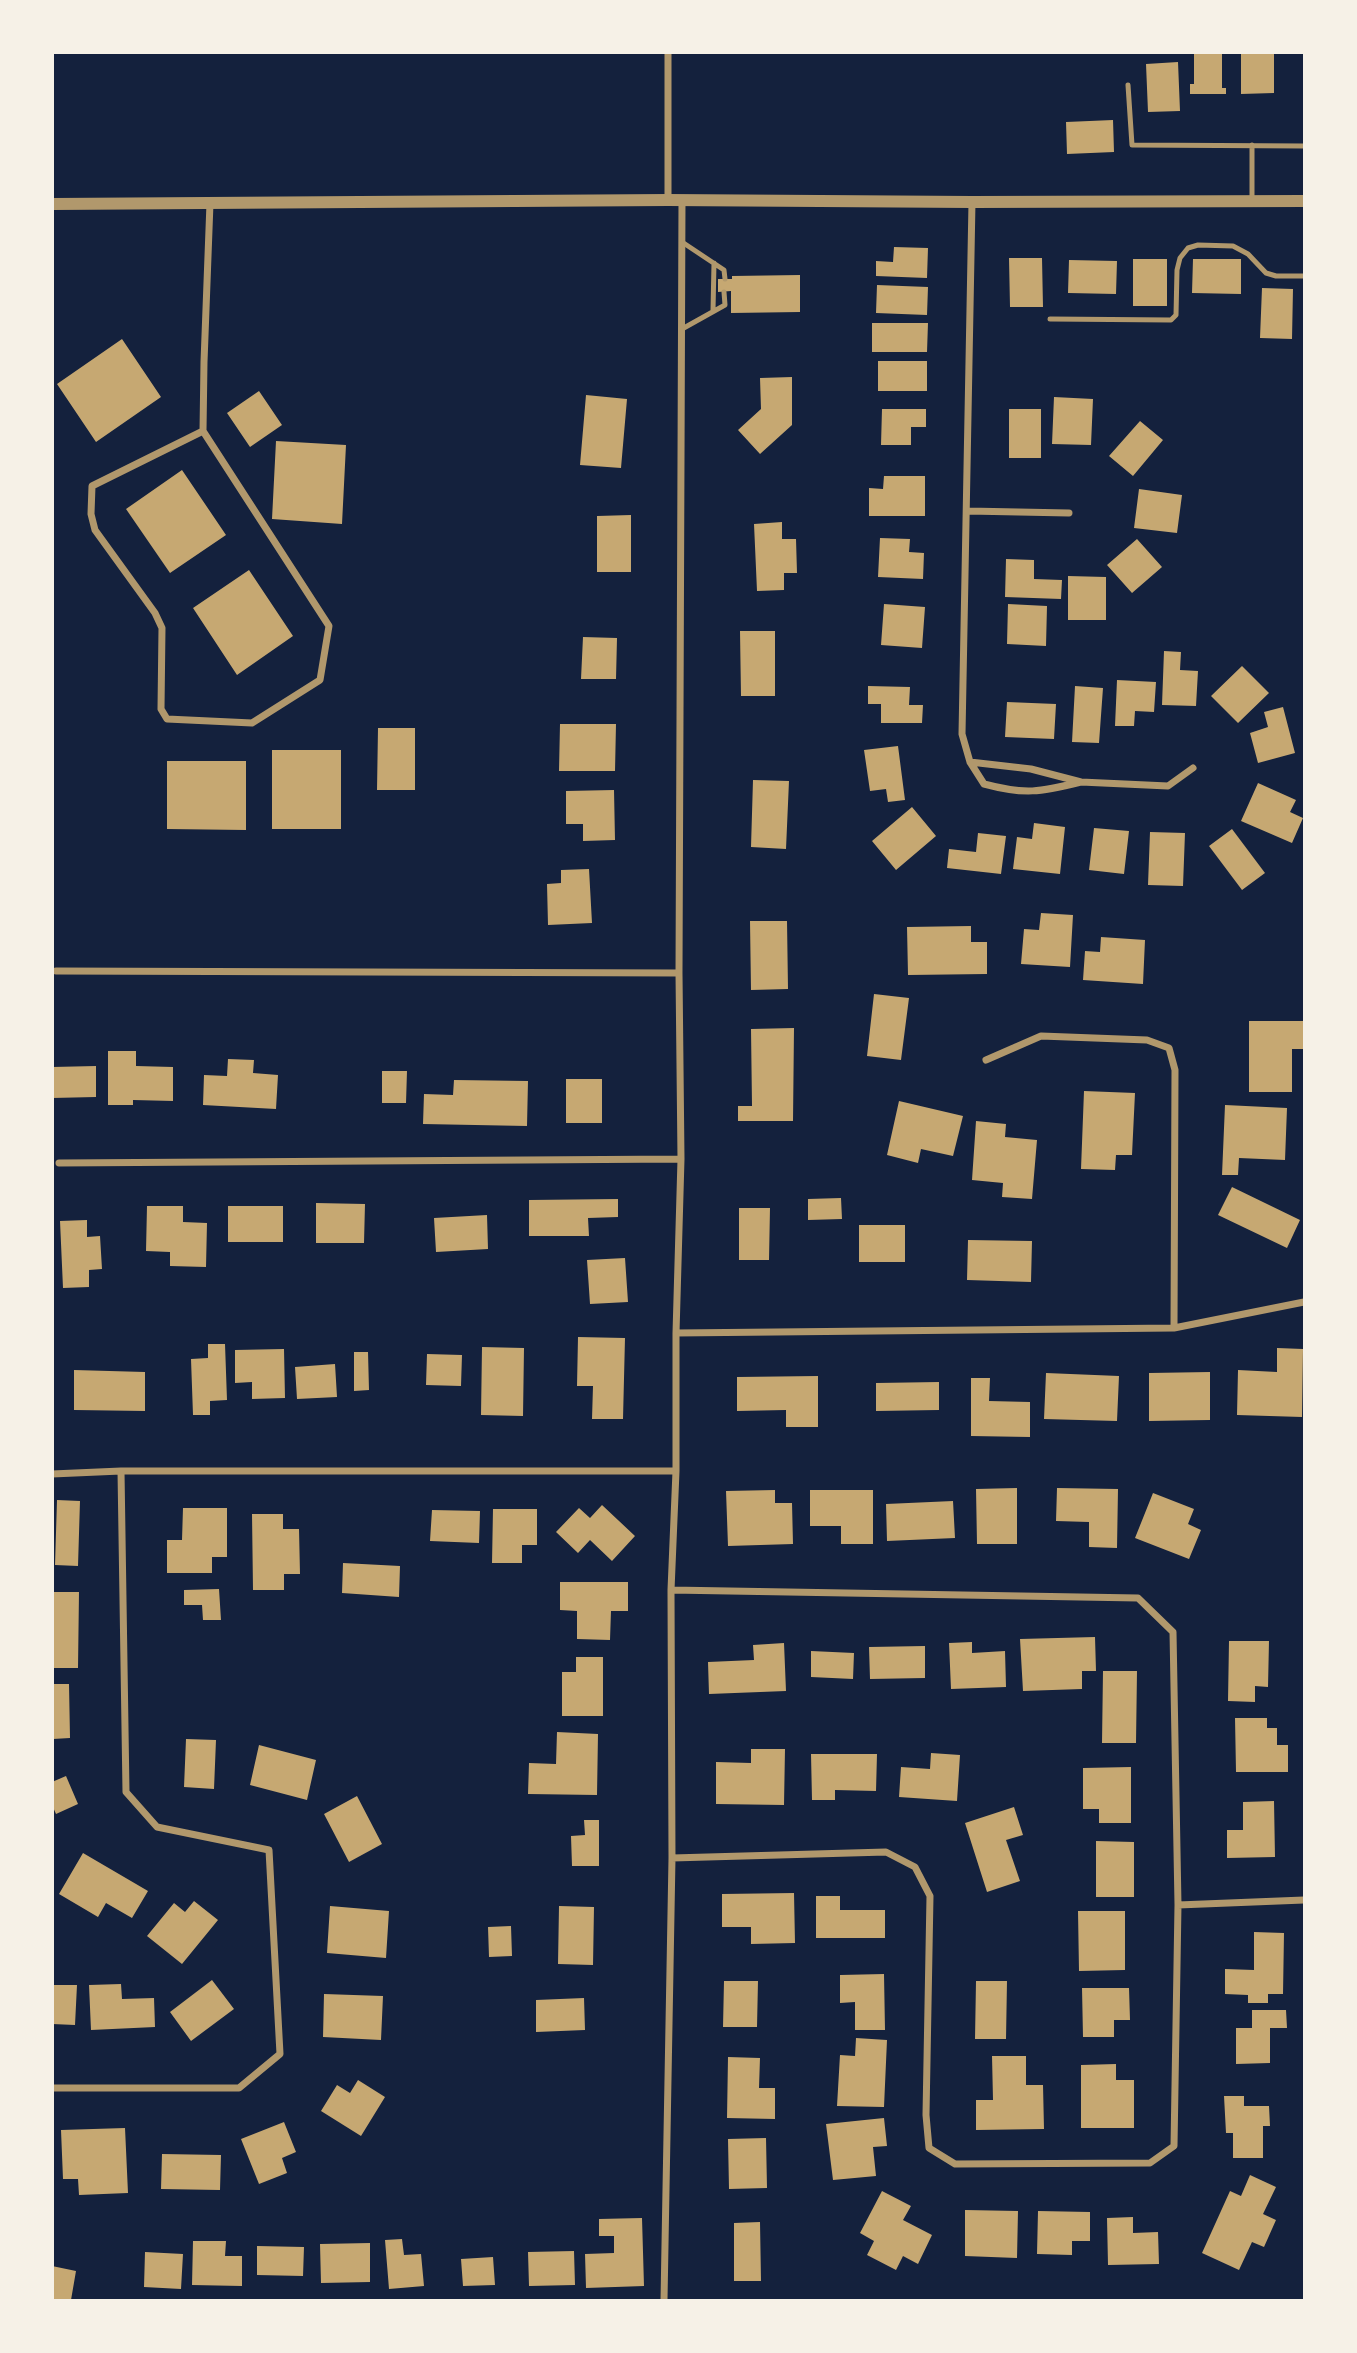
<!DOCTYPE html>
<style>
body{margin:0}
#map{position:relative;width:1357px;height:2353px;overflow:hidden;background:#14213d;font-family:Spectral,serif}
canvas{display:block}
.frame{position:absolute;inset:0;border:54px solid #f6f1e7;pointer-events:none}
</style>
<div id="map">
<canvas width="1357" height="2353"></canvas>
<div class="frame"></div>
</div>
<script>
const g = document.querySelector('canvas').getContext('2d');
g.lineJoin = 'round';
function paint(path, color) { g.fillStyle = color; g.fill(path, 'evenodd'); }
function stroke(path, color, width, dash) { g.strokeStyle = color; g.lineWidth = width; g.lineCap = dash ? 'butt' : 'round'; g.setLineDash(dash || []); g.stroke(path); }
const building = new Path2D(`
 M1194,52H1222V88H1226V94H1190V84H1194Z
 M1241,52H1274V93L1241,94Z
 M1178,62L1180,111L1148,112L1146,64Z
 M1113,120L1114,152L1067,154L1066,122Z
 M894,247L928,248L927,278L876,276V261L893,262Z
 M1009,258H1042L1043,307H1010Z
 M1133,259H1167V306H1133Z
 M1193,259H1241V294L1192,293Z
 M1069,260L1117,261L1116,294L1068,293Z
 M800,275V312L731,313V291L718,292V279H732V276Z
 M877,285L928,287L927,315L876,313Z
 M1262,288L1293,289L1292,339L1260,338Z
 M872,323H928L927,352H872Z
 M122,339L161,397L96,442L57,384Z
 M878,361H927V391H878Z
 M792,377V425L760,454L738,430L761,409L760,378Z
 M259,391L282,425L250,447L227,413Z
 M586,395L627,399L621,468L580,465Z
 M1054,397L1093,399L1091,445L1052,444Z
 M882,409H926V427H911V445H881Z
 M1009,409H1041V458H1009Z
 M1140,421L1163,440L1133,476L1109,456Z
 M276,441L346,445L342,524L272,519Z
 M182,470L226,535L170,573L126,509Z
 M884,476H925V516H869V488L883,489Z
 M1139,489L1182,495L1177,533L1134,528Z
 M631,515V572H597V516Z
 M782,522V539H796L797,573H784V590L757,591L754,524Z
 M880,538L910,539L909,552L924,553L923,579L878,577Z
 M1137,539L1162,567L1132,593L1107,565Z
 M1006,559L1034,560V579L1062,580L1061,599L1005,597Z
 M249,570L293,636L237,675L193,608Z
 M1068,576L1106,577V620H1068Z
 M884,604L925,607L922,648L881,645Z
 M1008,604L1047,606L1046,646L1007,644Z
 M740,631H775V696H741Z
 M583,637L617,638L616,679H581Z
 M1164,651L1181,652L1180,670L1198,671L1196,706L1162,705Z
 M1242,666L1269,693L1238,723L1211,696Z
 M1117,680L1156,682L1154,712L1135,711L1134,726H1115Z
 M868,686L910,687L909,705H923L922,723H881V704H868Z
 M1075,686L1103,688L1099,743L1072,742Z
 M1007,702L1056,704L1054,739L1005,737Z
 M1283,707L1295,753L1258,763L1250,733L1268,727L1264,712Z
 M560,724H616L615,771H559Z
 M378,728H415V790H377Z
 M898,746L905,800L888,802L886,789L870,791L864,750Z
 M272,750H341V829H272Z
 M167,761H246V830L167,829Z
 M753,780L789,781L786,849L751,847Z
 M1258,783L1296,800L1290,812L1303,818L1292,843L1241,821Z
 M614,790L615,840L583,841V824H566V791Z
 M912,807L936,836L896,870L872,841Z
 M1034,823L1065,827L1060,874L1013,869L1017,837L1032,839Z
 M1094,828L1129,831L1124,874L1089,870Z
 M1232,829L1265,873L1242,890L1209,846Z
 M1150,832L1185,833L1183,886L1148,885Z
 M978,833L1006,836L1001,874L947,868L949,849L976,852Z
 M589,869L592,923L548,925L547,884L561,883V870Z
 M1041,913L1073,915L1070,967L1021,964L1024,929L1039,930Z
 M750,921H787L788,989L751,990Z
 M971,926V942H987V974L908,975L907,927Z
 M1101,937L1145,940L1143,984L1083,980L1085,951L1100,952Z
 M874,994L909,998L901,1060L867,1056Z
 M1249,1021H1304V1049H1292V1092H1249Z
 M794,1028L793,1121H738V1106H752L751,1029Z
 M108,1051H136V1066L173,1067V1101L133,1100V1105H108Z
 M228,1059L254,1060L253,1073L278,1075L276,1109L203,1105L204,1075L227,1076Z
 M96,1066V1097L52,1098V1067Z
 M382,1071H407L406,1103H382Z
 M566,1079H602V1123H566Z
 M454,1080L528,1081L527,1126L423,1124L424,1094L453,1095Z
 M1084,1091L1135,1093L1132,1155H1116L1115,1170L1081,1169Z
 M899,1101L963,1116L953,1156L921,1149L918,1163L887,1155Z
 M1225,1105L1287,1108L1285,1160L1239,1158L1238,1175H1222Z
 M976,1121L1006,1124L1005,1137L1037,1140L1032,1199L1002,1197L1003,1183L972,1180Z
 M1232,1187L1300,1220L1287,1248L1218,1215Z
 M841,1198L842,1219L808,1220V1199Z
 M618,1199V1217L588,1218L589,1236H529V1200Z
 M316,1203L365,1204L364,1243H316Z
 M147,1206H183V1222L207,1223L206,1267L170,1266V1252L146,1251Z
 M228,1206H283V1242H228Z
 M739,1208H770L769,1260H739Z
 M487,1215L488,1249L436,1252L434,1218Z
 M87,1220V1237L100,1236L102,1269L89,1270V1287L63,1288L60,1221Z
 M859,1225H905V1262H859Z
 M968,1240L1032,1241L1031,1282L967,1280Z
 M625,1258L628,1302L590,1304L587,1260Z
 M578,1337L625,1338L623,1419H592L593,1386H577Z
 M208,1344H225L227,1400L210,1401V1415H193L191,1359L208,1358Z
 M482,1347L524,1348L523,1416L481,1415Z
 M1277,1348L1303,1349L1302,1417L1237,1415L1238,1370L1277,1372Z
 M284,1349L285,1398L252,1399V1382L235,1383V1350Z
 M354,1352H368L369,1390L354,1391Z
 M427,1354L462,1355L461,1386L426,1385Z
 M335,1364L337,1397L297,1399L295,1367Z
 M74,1370L145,1372V1411L74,1410Z
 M1210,1372V1420L1149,1421V1373Z
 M1046,1373L1119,1376L1117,1421L1044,1419Z
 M818,1376V1427H786V1410L737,1411V1377Z
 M971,1378H990L989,1401L1030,1402V1437L971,1436Z
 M939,1382V1410L876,1411V1383Z
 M1017,1488V1544H977L976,1489Z
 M1057,1488L1118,1489L1117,1548L1089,1547V1522L1056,1521Z
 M775,1490V1503H792L793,1544L728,1546L726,1491Z
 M810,1490H873V1544H841V1526H810Z
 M1153,1493L1194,1509L1188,1524L1201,1530L1189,1559L1135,1538Z
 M57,1500L80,1501L78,1566L55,1565Z
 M953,1501L955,1538L887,1541L886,1504Z
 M602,1505L635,1536L612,1561L590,1540L578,1553L556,1532L579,1508L590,1518Z
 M183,1508H227V1557H212V1573H167V1540H182Z
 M493,1509H537V1545H522V1563H492Z
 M432,1510L480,1511L479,1543L430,1541Z
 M252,1514H283V1529H299L300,1574H284V1590H253Z
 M343,1563L400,1566L399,1597L342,1593Z
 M560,1582H628V1611H611L610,1640L577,1639V1611L560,1610Z
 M219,1589L221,1620H203L202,1605H184V1590Z
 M52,1592H79L78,1668H52Z
 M1095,1637L1096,1671H1082V1689L1023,1691L1020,1639Z
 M1229,1641H1269L1268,1687L1255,1686V1702L1228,1701Z
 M972,1642V1653L1005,1651L1006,1687L951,1689L949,1643Z
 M784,1643L786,1691L709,1694L708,1662L754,1660L753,1645Z
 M925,1646V1678L870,1679L869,1647Z
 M811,1651L854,1653L853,1679L811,1677Z
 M576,1657H603V1716H562V1672H576Z
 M1103,1671H1137L1136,1743H1102Z
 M52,1684H69L70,1738L53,1739Z
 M1235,1718H1267V1728H1277V1745H1288V1772H1236Z
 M557,1732L598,1734L597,1795L528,1794L529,1763L556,1764Z
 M186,1739L216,1740L214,1789L184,1787Z
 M259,1745L316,1760L307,1800L250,1785Z
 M751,1749H785L784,1805L716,1804V1762L751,1763Z
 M931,1753L960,1755L957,1801L899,1797L901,1767L930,1769Z
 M811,1754H877L876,1791L835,1790V1800H812Z
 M1131,1767V1823H1099V1809H1083V1768Z
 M66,1776L78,1804L56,1814L52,1805V1782Z
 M357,1796L382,1844L349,1862L324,1814Z
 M1274,1801L1275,1857L1227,1858V1830H1243V1802Z
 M1014,1807L1023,1835L1006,1840L1020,1881L987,1892L965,1823Z
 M584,1820H599V1866H572L571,1836L585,1835Z
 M1096,1841L1134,1842V1897H1096Z
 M83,1853L148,1891L132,1918L106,1903L98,1917L59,1894Z
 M794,1893L795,1943L751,1944V1927H722V1894Z
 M816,1896H840V1910H885V1938H816Z
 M194,1901L218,1920L182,1964L147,1936L174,1903L185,1912Z
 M330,1906L389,1911L386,1958L327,1953Z
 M559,1906L594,1907L593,1965L558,1964Z
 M1078,1911H1125V1970L1079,1971Z
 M511,1926L512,1956L489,1957L488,1927Z
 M1254,1932L1284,1933L1283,1994H1268V2003H1248V1995L1225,1994V1969L1254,1970Z
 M884,1974L885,2030H855V2002L840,2003V1975Z
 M212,1980L234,2009L191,2041L170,2012Z
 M724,1981H758L757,2027H723Z
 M976,1981H1007L1006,2039H975Z
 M121,1984L122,1999L154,1998L155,2027L91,2030L89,1985Z
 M52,1985H77L75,2025L52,2024Z
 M1082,1988H1129L1130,2020H1114V2037H1083Z
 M324,1994L383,1996L381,2040L323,2037Z
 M584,1998L585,2030L536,2032V2000Z
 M1252,2010H1286L1287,2028H1270V2063L1236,2064V2028H1252Z
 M856,2038L887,2040L884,2107L837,2106L840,2055L855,2056Z
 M992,2056H1026V2085H1043L1044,2129L976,2130V2100H993Z
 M728,2057L760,2058L759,2088H775V2119L727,2118Z
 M1116,2064V2080H1134V2128H1081V2065Z
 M358,2080L385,2097L361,2136L321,2111L337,2085L350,2093Z
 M1224,2096H1244V2106H1269L1270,2126H1263V2158H1233V2133H1226Z
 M884,2118L887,2146L873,2147L876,2176L833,2180L826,2124Z
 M284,2122L296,2152L282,2158L287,2173L259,2184L241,2139Z
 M125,2128L128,2193L79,2195L78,2179H63L61,2130Z
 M766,2138L767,2188L729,2189L728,2139Z
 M162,2154L221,2155L220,2190L161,2189Z
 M1250,2175L1276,2187L1263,2214L1276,2220L1264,2247L1252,2242L1239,2270L1202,2253L1230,2191L1241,2196Z
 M882,2191L911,2206L903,2220L932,2235L918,2264L903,2256L896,2270L867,2255L874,2241L860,2233Z
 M965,2210L1018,2211L1017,2258L965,2256Z
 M1038,2211L1090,2212V2241H1072V2255L1037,2254Z
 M1133,2217V2233L1158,2232L1159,2264L1108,2265L1107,2218Z
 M642,2218L644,2286L586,2288L585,2254L614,2253V2236H599V2219Z
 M760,2222L761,2281H734V2223Z
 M402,2239L404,2255L421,2254L424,2286L389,2289L385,2240Z
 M193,2241H226L225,2256H242V2286L192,2285Z
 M370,2243V2282L321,2283L320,2244Z
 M257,2246L304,2247L303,2276L257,2275Z
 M574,2251L575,2285L529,2286L528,2252Z
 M145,2252L183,2254L181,2289L144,2287Z
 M493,2257L495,2285L463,2286L461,2259Z
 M52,2266L76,2271L71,2300H52Z`);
const service = new Path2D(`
 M1128,85L1132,145L1304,146
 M1252,145V201
 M682,242L724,270L725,279
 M713,311L714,263
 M1050,319L1171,320L1176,315L1177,270L1180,258L1188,248L1198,245L1233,246L1248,254L1266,273L1276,276H1304
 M682,329L725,305L724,292`);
const minor = new Path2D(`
 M668,52V200
 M972,202L962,734L970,762L984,784C1025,795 1040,792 1081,782
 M203,431L92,486L91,514L95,530L155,613L162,628L161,709L167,719L252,723L320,680L329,626L203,431L204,362L210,203
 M968,511L1069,513
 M970,762L1031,769L1081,782L1168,786L1193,768
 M56,971L679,973
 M986,1060L1041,1036L1147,1040L1169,1048L1175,1070L1174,1328
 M59,1163L681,1159
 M676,1333L1174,1328L1304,1302
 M52,1474L121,1471H676
 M671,1590L1138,1598L1173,1632L1178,1905L1174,2146L1150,2163L955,2164L929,2148L926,2115L930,1896L915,1867L886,1852L672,1858
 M1178,1905L1304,1900
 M52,2088H239L280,2054L269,1850L157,1827L126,1792L121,1471
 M664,2300L672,1858L671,1590L676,1471V1333L681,1159L679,973L682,200`);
const tertiary = new Path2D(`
 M52,204L668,200L972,202L1304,201`);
paint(building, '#c6a872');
stroke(service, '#b1986c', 5);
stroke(minor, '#b1986c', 7);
stroke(tertiary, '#b1986c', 12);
</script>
